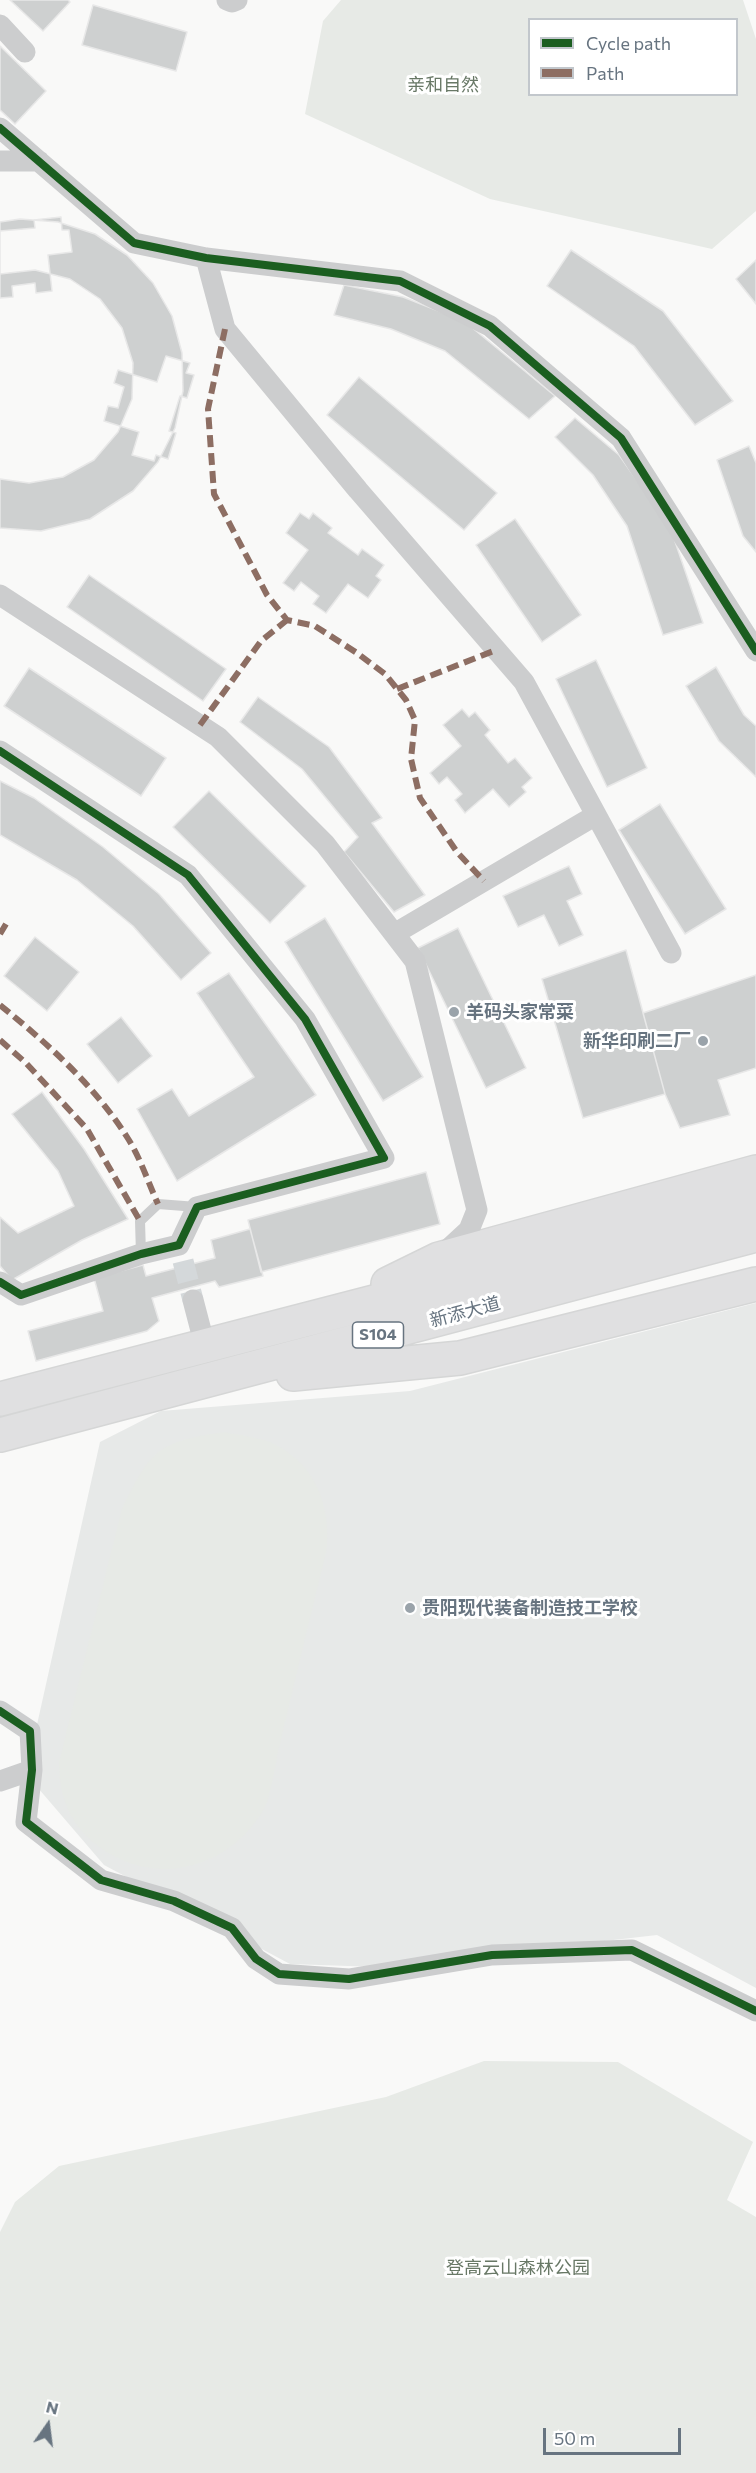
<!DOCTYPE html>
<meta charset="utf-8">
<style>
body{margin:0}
#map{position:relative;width:756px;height:2473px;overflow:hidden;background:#f9f9f8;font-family:Commissioner,sans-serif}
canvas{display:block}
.legend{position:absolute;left:528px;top:18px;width:210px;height:78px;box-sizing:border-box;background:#fff;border:2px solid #c2c7cc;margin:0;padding:8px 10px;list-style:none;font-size:18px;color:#677480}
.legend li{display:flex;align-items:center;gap:12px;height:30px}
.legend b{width:30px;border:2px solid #c2c7cc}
.north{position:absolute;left:18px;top:2395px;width:60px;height:60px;-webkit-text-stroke:4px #fff;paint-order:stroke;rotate:14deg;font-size:16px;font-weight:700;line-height:24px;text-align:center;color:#677480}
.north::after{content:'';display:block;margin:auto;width:21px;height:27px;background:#677480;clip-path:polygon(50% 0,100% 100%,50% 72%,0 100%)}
.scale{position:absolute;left:543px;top:2428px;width:138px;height:27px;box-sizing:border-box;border:3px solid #677480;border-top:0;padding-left:8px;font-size:18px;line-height:21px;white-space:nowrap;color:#677480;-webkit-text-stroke:4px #fff;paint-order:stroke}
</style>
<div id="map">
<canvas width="756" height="2473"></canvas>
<ul class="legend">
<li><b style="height:8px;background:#1b5e20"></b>Cycle path</li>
<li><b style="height:8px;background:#8d6e63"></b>Path</li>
</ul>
<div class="north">N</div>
<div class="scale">50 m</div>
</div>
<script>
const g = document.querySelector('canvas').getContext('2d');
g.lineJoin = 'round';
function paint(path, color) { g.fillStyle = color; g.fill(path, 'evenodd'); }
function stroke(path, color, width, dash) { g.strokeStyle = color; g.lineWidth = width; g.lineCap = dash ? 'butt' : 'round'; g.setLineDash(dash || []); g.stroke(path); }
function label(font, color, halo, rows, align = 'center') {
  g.font = font + ' Commissioner,"Noto Sans SC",sans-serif'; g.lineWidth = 6; g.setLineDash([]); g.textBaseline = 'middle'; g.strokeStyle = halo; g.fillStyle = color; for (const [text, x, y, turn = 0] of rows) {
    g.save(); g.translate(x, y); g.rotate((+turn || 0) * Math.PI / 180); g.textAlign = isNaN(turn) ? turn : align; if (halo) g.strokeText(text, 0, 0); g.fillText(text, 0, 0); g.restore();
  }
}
const built = new Path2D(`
 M756,1303V1988L657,1935L378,1967L290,1964L104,1865L26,1774L100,1442L161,1411L410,1391Z`);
const green = new Path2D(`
 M341,0H743L756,39V211L712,249L490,199L305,114L323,21ZM530,20H736V94H530Z
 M224,1432C241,1436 263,1437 278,1446C318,1468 332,1511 326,1553C310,1617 295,1680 280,1743C276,1760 271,1796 264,1809C233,1863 167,1886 112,1855C75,1834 59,1804 59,1762L122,1509C151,1450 157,1442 224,1432Z
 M484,2061L618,2062L753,2142L727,2200L756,2217V2473H0V2232L15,2202L59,2166L386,2097Z`);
const building = new Path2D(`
 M10,0H68L70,2L43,31Z
 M93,5L187,32L176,71L82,45Z
 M0,46L46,91L15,124L0,110Z
 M61,217L62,230H69L72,252L48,255L52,291L36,293L35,283L12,286L13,297L0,298V231L35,228L34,220Z
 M20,219L58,222L95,234L127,255L153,283L172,316L182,353L183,391L175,428L158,462L133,491L90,519L41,531L0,528V479L29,483L63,477L94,460L118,432L132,399L133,363L122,328L100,299L70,279L35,270L0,274V222Z
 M571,250L663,311L733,401L695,425L634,346L547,286Z
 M756,260V304L736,279Z
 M344,285L403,297L464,321L555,396L529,419L445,351L391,329L334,315Z
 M166,356L190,363L186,373L194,375L187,398L180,396L169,431L176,433L168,459L156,455L154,461L132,455L139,432L104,421L108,406L118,408L124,387L114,383L118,370L157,382Z
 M359,377L497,493L464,530L327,415Z
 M575,418L619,455L670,527L703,623L663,635L627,526L593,475L555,437Z
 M749,446L756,463V552L743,536L717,460Z
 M300,513L309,519L313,513L332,528L328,533L358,555L362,549L384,565L376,576L381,580L368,598L348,584L326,613L313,604L319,596L301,582L294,591L283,583L308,550L286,533Z
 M515,519L581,615L542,642L476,545Z
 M89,575L226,669L203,701L67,607Z
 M596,660L647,768L607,787L556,679Z
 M716,667L744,715L756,726V777L719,741L686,686Z
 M29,668L166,758L141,796L4,706Z
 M258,697L329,747L382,818L372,823L425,895L394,912L344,852L358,837L302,769L240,722Z
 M462,709L469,717L475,712L490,730L485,735L508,763L515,758L532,778L522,787L526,792L509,807L493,789L465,813L455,800L462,794L447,777L439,784L430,773L461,746L443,725Z
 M0,781L34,798L103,847L159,894L211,953L181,980L133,926L77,880L0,835Z
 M209,791L306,886L270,923L173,827Z
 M660,804L726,909L685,934L619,830Z
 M569,866L582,894L567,901L583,935L559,946L544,915L518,927L503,896Z
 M325,918L423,1077L383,1101L285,942Z
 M458,928L526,1068L486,1088L418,948Z
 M35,937L79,972L47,1011L4,976Z
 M626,950L665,1094L583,1118L542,979Z
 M229,973L316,1095L177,1181L137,1109L172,1089L189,1116L254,1077L197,993Z
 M756,975V1068L718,1080L730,1115L680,1128L665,1094L643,1013Z
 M121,1017L152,1056L118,1083L87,1044Z
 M42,1092L84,1149L128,1219L82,1240L12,1280L0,1266V1217L18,1233L74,1206L58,1171L12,1114Z
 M426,1172L440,1224L261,1272L248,1220Z
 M250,1229L263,1276L219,1287L215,1281L152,1298L159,1321L147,1331L36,1361L28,1331L103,1311L94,1278L143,1265L146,1276L215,1258L211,1240Z`);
const streetTunnel = new Path2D(`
 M183,1261L193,1300`);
const lane = new Path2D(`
 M141,1254L140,1221L158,1204L197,1207`);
const street = new Path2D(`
 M227,0L232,2L237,0
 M0,25L25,52
 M0,128L134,243L206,258L400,281L490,326L621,438L756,651
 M0,161H39
 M206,258L225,329L358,490L524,682L671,953
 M0,595L218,737L325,844L415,961L477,1210L469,1230L443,1254
 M0,751L188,875L305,1019L384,1158L197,1207L179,1245L141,1254L21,1295L0,1282
 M394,934L596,815
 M193,1300L205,1346
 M0,1711L30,1731L32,1770L26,1822L101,1880L174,1901L232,1928L256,1959L279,1974L349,1979L492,1955L632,1950L756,2011
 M0,1781L32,1770`);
const primary = new Path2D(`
 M388,1284L439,1259L756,1172
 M293,1374L460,1358L756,1284
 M0,1399L756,1203
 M0,1435L756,1235`);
const quiet = new Path2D(`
 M225,329L208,409L214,494L267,595L287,620L315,626L357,653L385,674L406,700L415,720L411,759L420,798L457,852L484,881
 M397,689L496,650
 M200,725L261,641L287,620
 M0,934L6,924
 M0,1005C48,1044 94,1085 127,1137C140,1157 148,1182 158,1204
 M0,1040L26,1063L87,1129L140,1221`);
const cycleway = new Path2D(`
 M0,128L134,243L206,258L400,281L490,326L621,438L756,651
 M0,751L188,875L305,1019L384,1158L197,1207L179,1245L141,1254L21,1295L0,1282
 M0,1711L30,1731L32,1770L26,1822L101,1880L174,1901L232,1928L256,1959L279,1974L349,1979L492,1955L632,1950L756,2011`);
const markers = [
 [454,1012,6,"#9aa3aa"],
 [703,1041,6,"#9aa3aa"],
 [410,1608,6,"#9aa3aa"]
];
const shields = [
 [378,1335,51]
];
const shieldNames = [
 ["S104",378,1335]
];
const parkNames = [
 ["亲和自然",443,85],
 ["登高云山森林公园",518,2268]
];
const poiNames = [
 ["羊码头家常菜",466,1012],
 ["新华印刷二厂",691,1041,"right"],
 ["贵阳现代装备制造技工学校",422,1608]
];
const streetNames = [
 ["新添大道",465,1312,-15]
];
paint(built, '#e7e9e8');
paint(green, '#e7eae6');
paint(building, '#ced0d0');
stroke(building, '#e8e8e8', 1.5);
stroke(streetTunnel, '#d4d8da', 21, [21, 10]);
stroke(primary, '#d5d6d6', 36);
stroke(lane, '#cccdce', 10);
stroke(street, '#cccdce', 21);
stroke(primary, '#e0e0e1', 33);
stroke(quiet, '#8d6e63', 6, [12, 6]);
stroke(cycleway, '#1b5e20', 8);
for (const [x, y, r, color] of markers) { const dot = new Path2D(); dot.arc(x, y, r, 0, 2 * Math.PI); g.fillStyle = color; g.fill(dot); stroke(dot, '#fff', 2); }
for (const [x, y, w] of shields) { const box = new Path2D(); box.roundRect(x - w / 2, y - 13, w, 26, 4.5); g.fillStyle = '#fff'; g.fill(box); stroke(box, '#677480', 1.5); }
label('bold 16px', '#677480', null, shieldNames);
label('18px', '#687866', '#fff', parkNames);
label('bold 18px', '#677480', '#fff', poiNames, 'left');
label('18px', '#677480', '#fff', streetNames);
</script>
